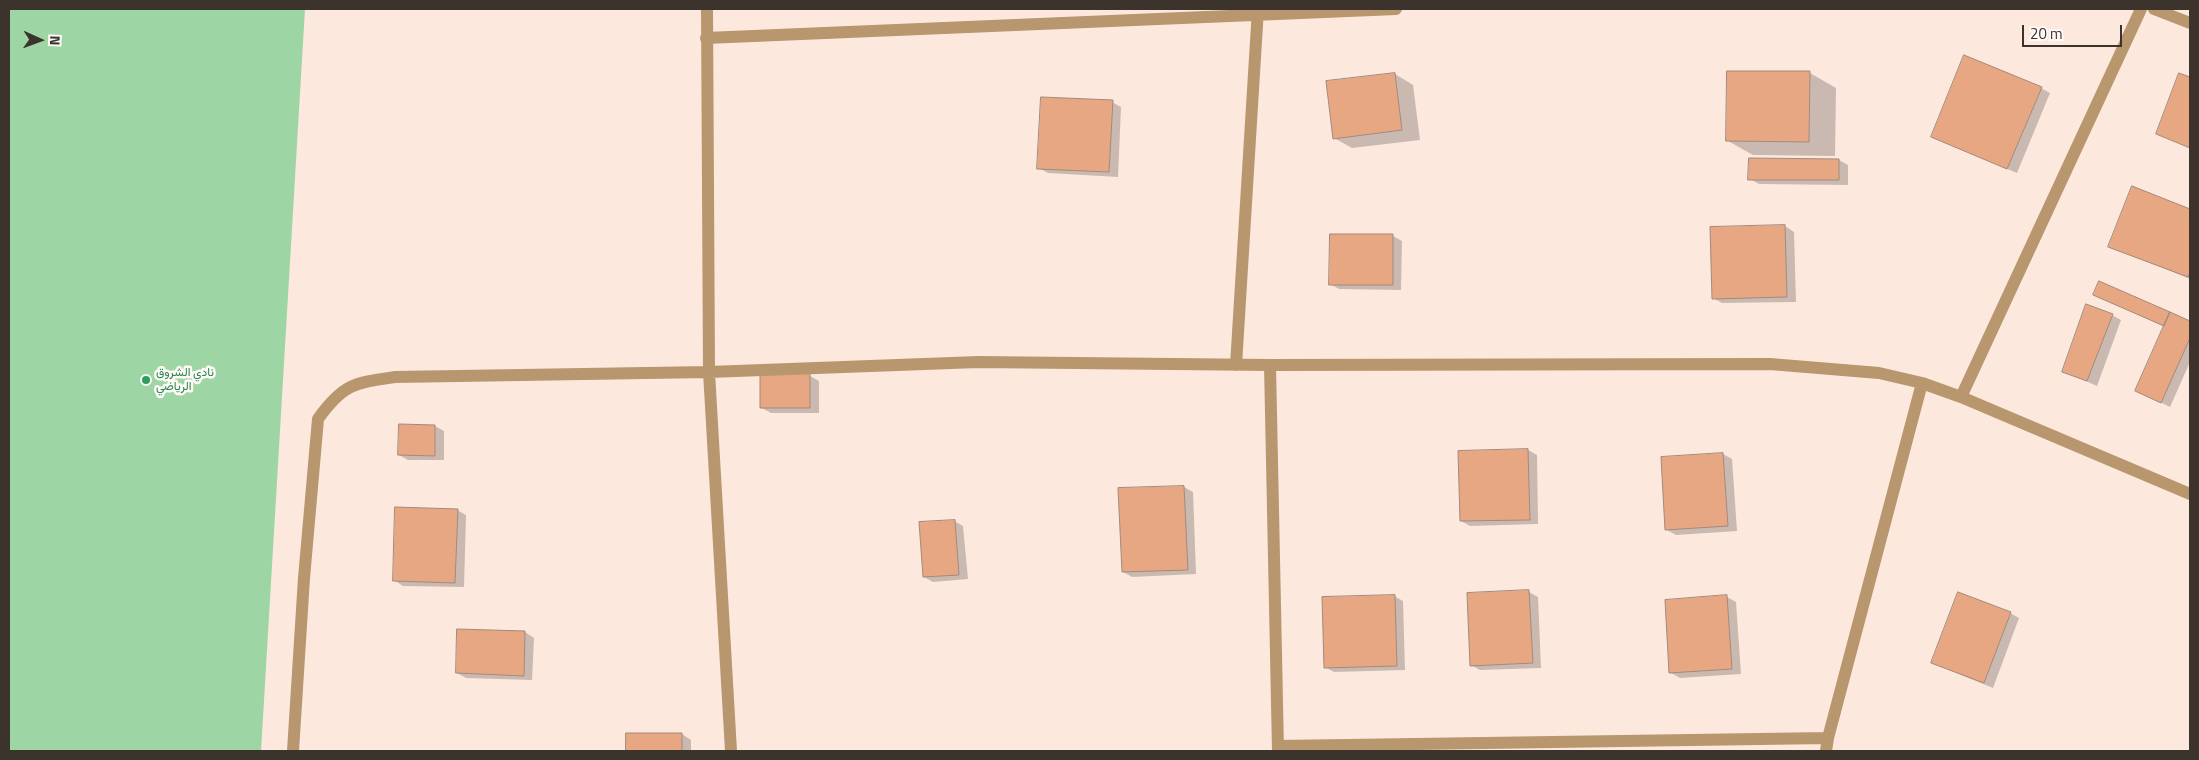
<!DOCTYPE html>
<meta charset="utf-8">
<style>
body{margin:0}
#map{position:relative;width:2199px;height:760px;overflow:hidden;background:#fde8dd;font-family:"Titillium Web",sans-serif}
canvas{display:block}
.frame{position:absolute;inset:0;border:10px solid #3d332d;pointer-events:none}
.north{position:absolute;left:15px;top:15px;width:50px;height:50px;-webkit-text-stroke:4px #fef9f6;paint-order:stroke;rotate:92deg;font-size:14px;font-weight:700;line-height:20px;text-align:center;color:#3d332d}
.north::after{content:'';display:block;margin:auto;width:18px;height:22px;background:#3d332d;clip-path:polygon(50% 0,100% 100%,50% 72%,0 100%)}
.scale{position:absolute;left:2022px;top:25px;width:100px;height:22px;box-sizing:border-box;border:2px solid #3d332d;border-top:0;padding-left:6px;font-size:15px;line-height:18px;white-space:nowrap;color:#3d332d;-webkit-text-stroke:4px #fef9f6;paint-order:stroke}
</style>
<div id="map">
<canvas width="2199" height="760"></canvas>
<div class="frame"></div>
<div class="north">N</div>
<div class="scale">20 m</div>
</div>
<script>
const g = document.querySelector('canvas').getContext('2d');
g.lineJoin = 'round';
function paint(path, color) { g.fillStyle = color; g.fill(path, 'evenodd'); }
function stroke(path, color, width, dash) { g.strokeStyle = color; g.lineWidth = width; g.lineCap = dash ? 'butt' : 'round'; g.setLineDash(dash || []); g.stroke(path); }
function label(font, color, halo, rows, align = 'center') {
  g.font = font + ' "Titillium Web",Vazirmatn,sans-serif'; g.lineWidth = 5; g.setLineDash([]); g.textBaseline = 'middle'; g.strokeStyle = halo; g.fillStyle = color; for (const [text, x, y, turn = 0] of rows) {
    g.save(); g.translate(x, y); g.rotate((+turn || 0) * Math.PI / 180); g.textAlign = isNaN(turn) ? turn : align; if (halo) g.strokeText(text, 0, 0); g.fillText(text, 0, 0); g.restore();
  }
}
const green = new Path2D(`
 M9,9H305L261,751H9Z`);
const shadow = new Path2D(`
 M1810,73L1836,88L1835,156L1753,155L1728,141Z
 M1395,74L1413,85L1420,140L1352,148L1334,138Z
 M2180,74L2190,79V148L2157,133Z
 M2041,88L2050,93L2017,173L1932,137Z
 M1112,102L1121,107L1118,177L1048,173L1039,168Z
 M1750,159L1839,160L1848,165V185L1759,184L1750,179Z
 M2132,188L2190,210V279L2110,246Z
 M1785,226L1794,232L1796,302L1722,303L1713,298Z
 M1393,236L1402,241L1401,290L1339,289L1330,284Z
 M2100,283L2190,322V362L2170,407L2145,395L2165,327L2094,294Z
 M2112,315L2121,320L2097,386L2063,371Z
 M762,376H810L819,381V413H771L762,408Z
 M400,426H435L444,431V460H408L399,455Z
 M1528,450L1537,455L1538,524L1470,526L1461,521Z
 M1723,454L1732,459L1737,531L1676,535L1667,530Z
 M1184,487L1193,492L1196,574L1132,577L1123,572Z
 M457,510L466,515L464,587L403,586L394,580Z
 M954,521L963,526L968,579L933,582L924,577Z
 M1529,592L1538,597L1541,668L1480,670L1471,665Z
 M1394,596L1403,601L1405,670L1334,672L1325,667Z
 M1727,597L1736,602L1741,674L1680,678L1671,673Z
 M2010,613L2019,618L1993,688L1932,663Z
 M525,632L534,638L532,680L466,678L457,673Z
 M628,734H682L691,740V751H627Z`);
const building = new Path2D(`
 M1964,55L2042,87L2007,169L1931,137Z
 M1727,71H1810L1809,142L1726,141Z
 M1395,73L1402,130L1333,139L1326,81Z
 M2179,73L2190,77V148L2156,134Z
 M1041,97L1113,100L1109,172L1037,169Z
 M1749,158L1839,159V180H1748Z
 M2132,186L2190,209V272L2188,277L2108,247Z
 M1785,225L1787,297L1712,299L1710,227Z
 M1330,234H1393V285H1329Z
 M2099,281L2170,312L2164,326L2093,295Z
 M2086,304L2113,314L2087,381L2062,372Z
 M2170,312L2190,321V338L2161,403L2135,391Z
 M810,374V408H760V375Z
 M399,424L435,425V456L398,455Z
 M1528,449L1530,520L1460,521L1458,451Z
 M1723,453L1728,526L1665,530L1661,457Z
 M1184,486L1188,570L1122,572L1118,488Z
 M395,507L458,509L455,583L393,581Z
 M955,520L959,575L923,577L919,522Z
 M1529,590L1533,663L1470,666L1467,593Z
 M1958,592L2011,612L1984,683L1931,663Z
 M1395,595L1397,666L1324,668L1322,597Z
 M1727,595L1732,669L1669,673L1665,600Z
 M457,629L525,631L524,676L456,673Z
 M626,733H682V751H626Z`);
const street = new Path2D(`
 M707,9L709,372L731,751
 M2154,9L2190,23
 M706,38L1396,9
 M1236,365L1258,9
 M1270,365L1278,751
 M1961,397L2141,9
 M1278,746L1828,738
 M293,751L304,578L318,419C343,384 354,383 395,377L709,372L978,362L1270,365L1770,364L1879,373L1922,383L1961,397L2190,494
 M1826,751L1828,738L1922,383`);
const markers = [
 [146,380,5,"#2e9e5b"]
];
const leisureNames = [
 ["نادي الشروق",156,373],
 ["الرياضي",156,387]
];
paint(green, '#9ed5a4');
paint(shadow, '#0003');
paint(building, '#e7a782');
stroke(building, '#a18a7d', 1);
stroke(street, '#b8966e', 12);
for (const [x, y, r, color] of markers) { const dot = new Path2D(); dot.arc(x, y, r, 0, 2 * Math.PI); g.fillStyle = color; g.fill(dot); stroke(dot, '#fef9f6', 2); }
label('12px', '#27864d', '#fef9f6', leisureNames, 'left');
</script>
